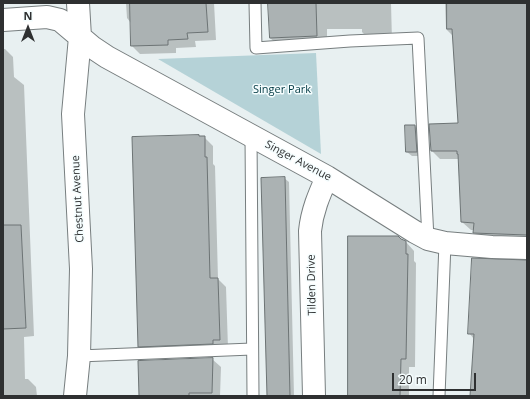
<!DOCTYPE html>
<style>
body{margin:0}
#map{position:relative;width:530px;height:399px;overflow:hidden;background:#e8f0f1;font-family:"Open Sans",sans-serif}
canvas{display:block}
.frame{position:absolute;inset:0;border:4px solid #2e3031;pointer-events:none}
.north{position:absolute;left:8px;top:8px;width:40px;height:40px;-webkit-text-stroke:3px #f5fdfe;paint-order:stroke;rotate:0deg;font-size:11px;font-weight:700;line-height:16px;text-align:center;color:#2e3031}
.north::after{content:'';display:block;margin:auto;width:14px;height:18px;background:#2e3031;clip-path:polygon(50% 0,100% 100%,50% 72%,0 100%)}
.scale{position:absolute;left:392px;top:373px;width:84px;height:18px;box-sizing:border-box;border:2px solid #2e3031;border-top:0;padding-left:5px;font-size:12px;line-height:14px;white-space:nowrap;color:#2e3031;-webkit-text-stroke:3px #f5fdfe;paint-order:stroke}
</style>
<div id="map">
<canvas width="530" height="399"></canvas>
<div class="frame"></div>
<div class="north">N</div>
<div class="scale">20 m</div>
</div>
<script>
const g = document.querySelector('canvas').getContext('2d');
g.lineJoin = 'round';
function paint(path, color) { g.fillStyle = color; g.fill(path, 'evenodd'); }
function stroke(path, color, width, dash) { g.strokeStyle = color; g.lineWidth = width; g.lineCap = dash ? 'butt' : 'round'; g.setLineDash(dash || []); g.stroke(path); }
function label(font, color, halo, rows, align = 'center') {
  g.font = font + ' "Open Sans",sans-serif'; g.lineWidth = 3; g.setLineDash([]); g.textBaseline = 'middle'; g.strokeStyle = halo; g.fillStyle = color; for (const [text, x, y, turn = 0] of rows) {
    g.save(); g.translate(x, y); g.rotate((+turn || 0) * Math.PI / 180); g.textAlign = isNaN(turn) ? turn : align; if (halo) g.strokeText(text, 0, 0); g.fillText(text, 0, 0); g.restore();
  }
}
const green = new Path2D(`
 M316,53L321,154L158,59Z`);
const shadow = new Path2D(`
 M126,3H214L216,40L195,41L196,47L176,48V53L140,54L132,46L131,23L127,18Z
 M269,3H391L392,41L372,42L362,32V29H327V46L281,48L270,38Z
 M445,3H527V243L483,241L474,232V230H471L462,222L459,159H440L432,151L430,125L459,124L453,36L446,29Z
 M3,49H5L13,57L14,77L24,85L34,336L24,337L25,379H28L36,387L37,396H3Z
 M415,126L419,130L421,156H412L407,152Z
 M204,137L213,146V164L215,166L218,279L226,287L228,348L147,355L138,346Z
 M284,178L289,182L294,396H268Z
 M406,242L414,251V261L416,263L415,367H409V396H349Z
 M527,261V396H471L474,339L469,333Z
 M212,359L221,367L220,396H140Z`);
const building = new Path2D(`
 M130,3H206L208,32L187,33L188,39L168,40V45L131,46Z
 M268,3H316L317,36L270,38Z
 M447,3H527V235L473,233L474,223L461,222L458,154H457V151H431L429,124L458,123L452,29H447Z
 M405,125H415L417,152H406Z
 M199,135V136H205V157H207L210,278H218L220,340H213V344L138,347L132,137Z
 M285,177L290,396H267L261,178Z
 M3,225H21L26,328L3,329Z
 M348,236H398L401,239L406,241V254H408L406,359H401L400,396H348Z
 M472,258L527,260V396H470L474,334H468Z
 M213,358L212,393H189V396H139L138,361Z`);
const service = new Path2D(`
 M255,3L256,48L350,41L418,38L428,239
 M251,136L253,396
 M79,356L252,349
 M439,396L445,243`);
const minor = new Path2D(`
 M3,20L47,17L60,20L92,47L107,57L327,177L415,232L428,239L445,243L492,247L527,248
 M75,396L79,356L81,269L73,114L80,37L78,3
 M314,396L310,231C312,211 319,195 327,177`);
const parkNames = [
 ["Singer Park",282,90]
];
const streetNames = [
 ["Singer Avenue",298,161,28],
 ["Chestnut Avenue",78,199,-93],
 ["Tilden Drive",312,285,-91]
];
paint(green, '#b5d2d7');
paint(shadow, '#0003');
paint(building, '#abb2b3');
stroke(building, '#6c7374', 1);
stroke(service, '#777e7f', 13);
stroke(minor, '#777e7f', 24);
stroke(service, '#fff', 11);
stroke(minor, '#fff', 22);
label('11px', '#003942', '#f5fdfe', parkNames);
label('11px', '#2e3031', '#f5fdfe', streetNames);
</script>
